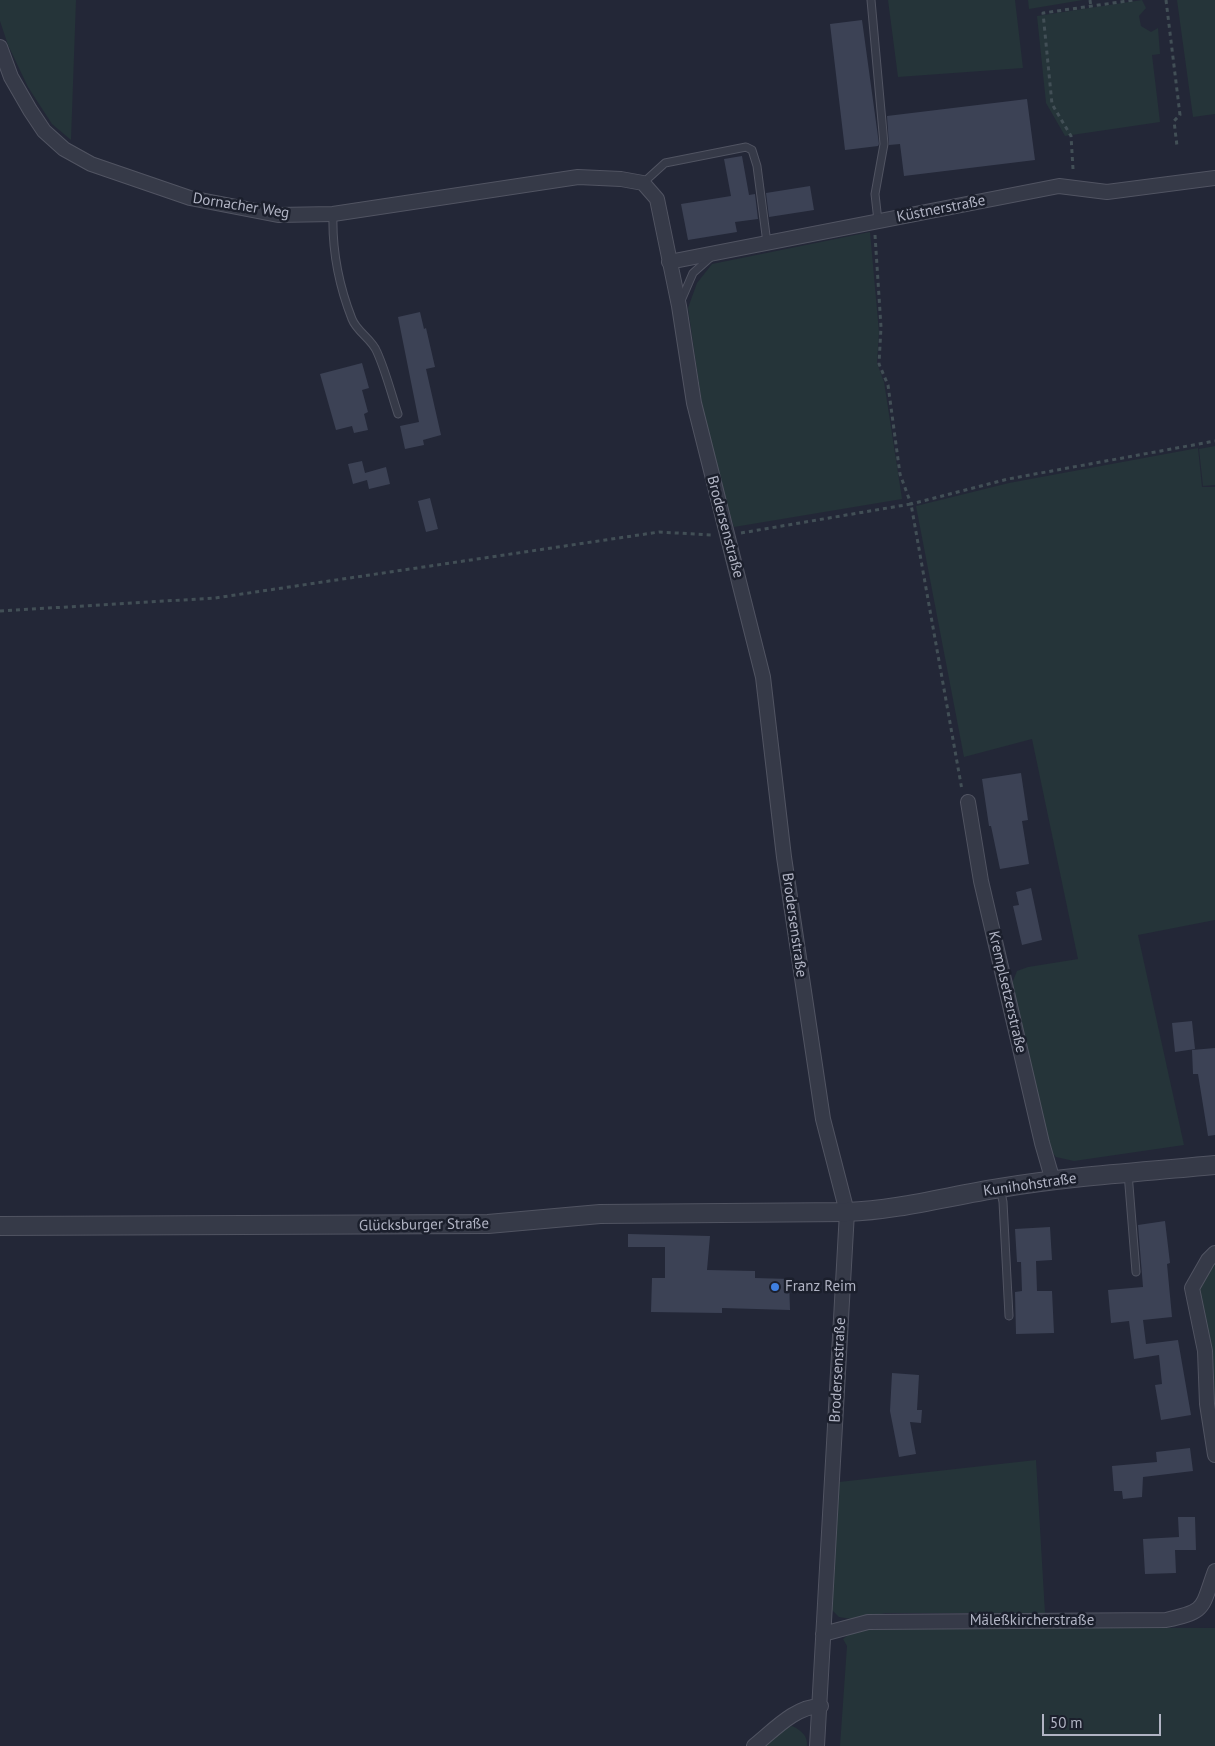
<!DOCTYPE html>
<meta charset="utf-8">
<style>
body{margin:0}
#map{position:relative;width:1215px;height:1746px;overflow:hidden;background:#232737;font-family:"PT Sans",sans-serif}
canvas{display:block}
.scale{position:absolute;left:1042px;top:1714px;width:119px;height:22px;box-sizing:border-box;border:2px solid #b1b4c4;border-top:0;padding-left:6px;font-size:15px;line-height:18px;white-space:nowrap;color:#b1b4c4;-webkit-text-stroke:4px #1b1f2c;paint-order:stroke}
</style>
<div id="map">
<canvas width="1215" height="1746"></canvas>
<div class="scale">50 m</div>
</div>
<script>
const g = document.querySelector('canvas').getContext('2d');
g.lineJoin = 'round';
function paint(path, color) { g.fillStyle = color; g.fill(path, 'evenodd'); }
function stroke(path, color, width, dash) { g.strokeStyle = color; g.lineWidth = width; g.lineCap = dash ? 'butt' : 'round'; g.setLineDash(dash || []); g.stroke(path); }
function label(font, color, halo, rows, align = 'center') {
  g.font = font + ' "PT Sans",sans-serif'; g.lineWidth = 5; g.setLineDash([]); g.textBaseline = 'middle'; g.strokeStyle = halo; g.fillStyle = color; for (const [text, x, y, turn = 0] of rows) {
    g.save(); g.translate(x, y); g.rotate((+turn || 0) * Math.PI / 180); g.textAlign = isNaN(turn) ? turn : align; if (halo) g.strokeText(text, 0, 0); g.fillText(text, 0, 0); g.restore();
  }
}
const green = new Path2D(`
 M0,0H76L71,140L52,124L28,87L8,45L0,21Z
 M888,0H1015L1023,68L898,77Z
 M1028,0H1083L1029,9Z
 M1142,0L1146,8L1139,16L1141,26L1151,32L1158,28L1160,54L1152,55L1160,122L1065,136L1046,103L1037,16Z
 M1177,0H1215V114L1193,117Z
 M870,232L879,332L877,363L884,382L902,499L734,527L720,483L703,411L688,308L697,283L712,264Z
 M1215,446V485L1203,486L1199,449Z
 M1198,448L1202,487H1215V920L1138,935L1184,1145L1074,1161L1056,1157L1046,1146L1011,986L1017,971L1028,967L1078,959L1032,739L964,757L916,506L1009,483Z
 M1215,1260V1411L1198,1292Z
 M1036,1460L1045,1613H886L852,1619L839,1617L830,1608L839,1482Z
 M868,1627L1215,1628V1746H840L847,1646L843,1639L853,1631Z
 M792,1726C801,1730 808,1736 807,1746H765L785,1728Z`);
const building = new Path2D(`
 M862,20L879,144L878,146L845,150L830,24Z
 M1027,99L1035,160L904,176L900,144L889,145L887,116Z
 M742,156L749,195L755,194L758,219L735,222L737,232L688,240L681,204L731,196L724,159Z
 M810,186L814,210L769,217L766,193Z
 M420,312L424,329L426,328L435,367L426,369L441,435L423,440L424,445L405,449L400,426L419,422L398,317Z
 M362,363L369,388L362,390L368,412L364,414L368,430L354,433L352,426L336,430L320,374Z
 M362,461L365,473L386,467L390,484L369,489L367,480L353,484L348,464Z
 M430,498L438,529L426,532L418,501Z
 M1021,773L1028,820L1022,821L1029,864L1000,869L991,826H989L982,779Z
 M1031,888L1042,940L1022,945L1013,906L1019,905L1016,892Z
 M1192,1021L1195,1049L1175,1052L1172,1023Z
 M1215,1048V1135L1208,1136L1198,1074H1193L1192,1050Z
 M1165,1221L1170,1263L1167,1264L1172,1317L1143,1320L1146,1344L1178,1340L1191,1415L1161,1420L1155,1385L1162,1384L1159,1355L1134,1359L1129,1321L1111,1323L1108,1290L1143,1287L1138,1225Z
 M1050,1227L1052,1260L1036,1261L1037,1291H1052L1054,1333L1016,1334L1015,1292L1022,1291L1021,1262H1017L1015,1229Z
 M628,1234L710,1236L707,1270L755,1271V1278L789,1279L790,1310L722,1308V1313L651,1312L652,1278H665V1247H628Z
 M892,1373L919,1375L917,1410H922L921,1423L910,1422L916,1454L899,1457L890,1411Z
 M1190,1448L1193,1471L1143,1477L1142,1497L1123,1499L1122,1491H1114L1112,1466L1157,1462L1156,1452Z
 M1178,1517H1195L1196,1550H1175L1176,1573L1145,1574L1143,1539L1179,1537Z`);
const path = new Path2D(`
 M1090,0L1091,7
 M1166,0L1180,115L1174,121L1177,146
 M1073,169L1071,136L1052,104L1043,13L1134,0
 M875,235L881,327L879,364L888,385L900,474L911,504L1008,479L1215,441
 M741,533L911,504L962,790
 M0,611L215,598L659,532L712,535`);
const service = new Path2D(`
 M871,0L884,144L875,194L878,221
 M643,183L665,163L746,147L752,150L757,166L767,243
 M333,214C332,249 339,286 352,319C357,332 372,339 377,352C386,372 391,393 398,414
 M680,303L693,273L711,257
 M1128,1173L1136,1272
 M1000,1188L1003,1202L1009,1316`);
const minor = new Path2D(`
 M0,47L11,77L30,110L44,131L64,149L91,164L190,198L278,215L333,214L578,177L621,179L643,183L657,199L679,306L694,403L763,677L784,857L823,1119L847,1212L817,1746
 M669,262L1059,186L1107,192L1215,178
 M968,802L981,881L1042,1143L1053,1181
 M1215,1253L1208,1260L1192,1288L1205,1351L1207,1404L1215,1455
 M823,1634L868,1622L1166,1620C1207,1611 1201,1609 1215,1571
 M754,1746C773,1731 795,1706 821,1706`);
const tertiary = new Path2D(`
 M0,1226L488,1224L600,1214L847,1212C899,1210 949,1196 1000,1188C1071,1176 1143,1172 1215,1165`);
const markers = [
 [775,1287,5,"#3f7fe0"]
];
const streetNames = [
 ["Dornacher Weg",241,206,9],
 ["Küstnerstraße",941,209,-11],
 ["Brodersenstraße",725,527,75],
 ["Brodersenstraße",794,925,82],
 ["Kremplsetzerstraße",1007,992,77],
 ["Kunihohstraße",1030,1185,-8],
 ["Glücksburger Straße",424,1225,-1],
 ["Brodersenstraße",838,1370,-87],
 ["Mäleßkircherstraße",1032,1621]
];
const poiNames = [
 ["Franz Reim",785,1287]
];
paint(green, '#253439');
paint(building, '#3c4255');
stroke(service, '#515462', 9);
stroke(minor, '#515462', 16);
stroke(tertiary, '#515462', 20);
stroke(path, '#424f56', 3, [4, 4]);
stroke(service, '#363a48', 7);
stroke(minor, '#363a48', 14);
stroke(tertiary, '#363a48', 18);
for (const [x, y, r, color] of markers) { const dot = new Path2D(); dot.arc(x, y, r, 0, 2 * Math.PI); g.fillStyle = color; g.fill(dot); stroke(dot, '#1b1f2c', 2); }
label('15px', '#b1b4c4', '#1b1f2c', streetNames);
label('15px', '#b1b4c4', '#1b1f2c', poiNames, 'left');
</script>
